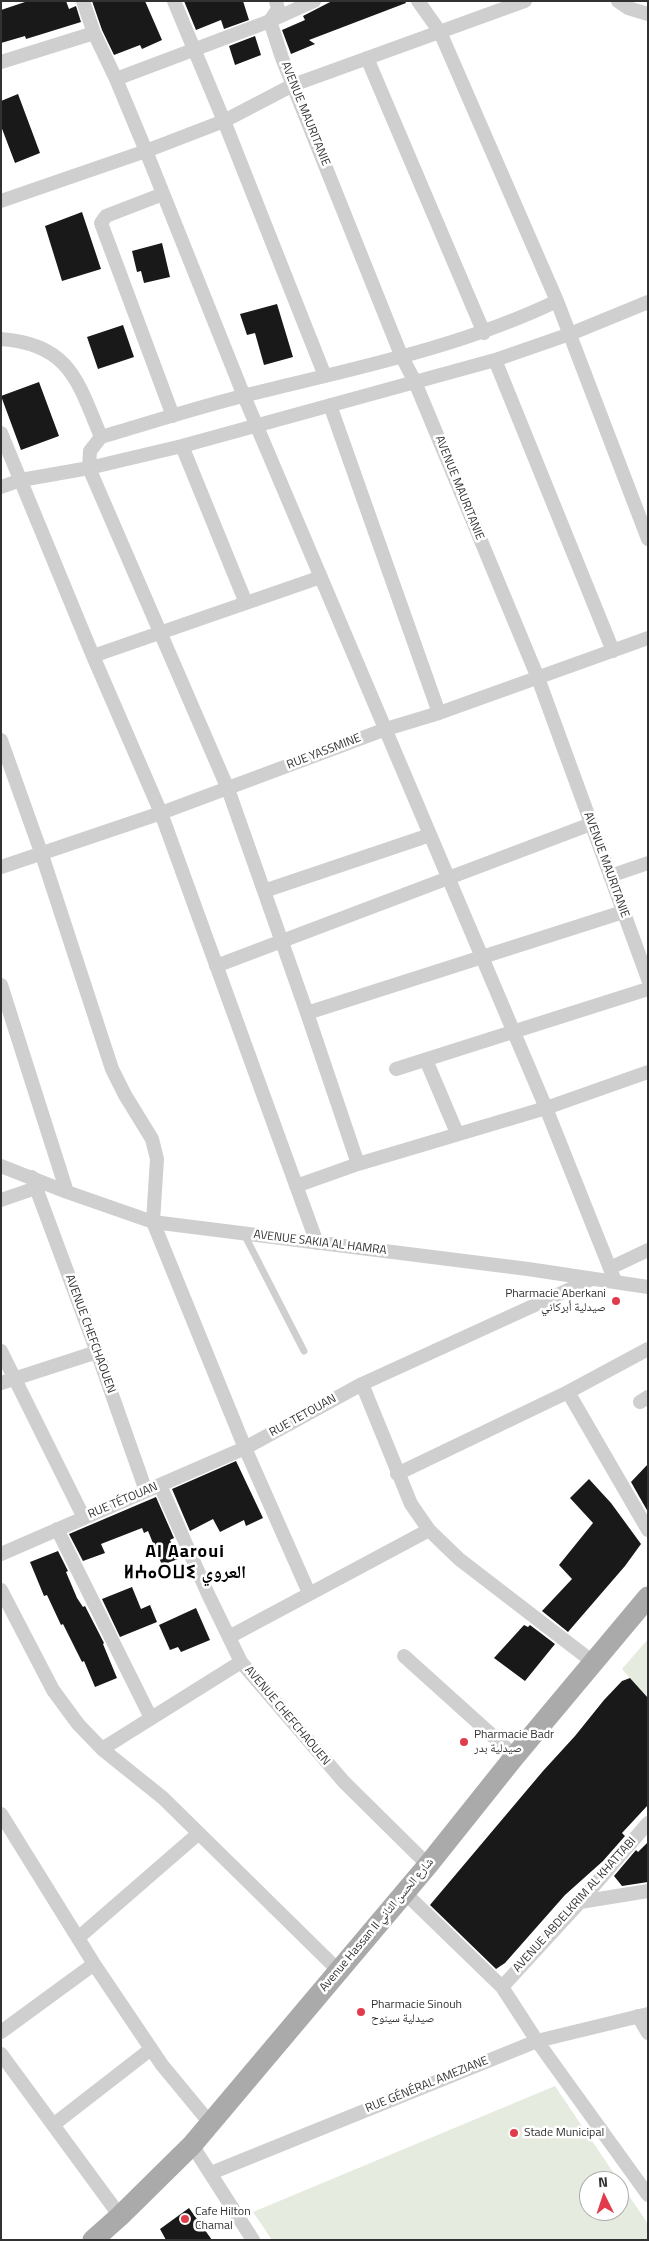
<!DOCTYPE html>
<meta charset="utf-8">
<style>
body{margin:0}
#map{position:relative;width:649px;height:2241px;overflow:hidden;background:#fff;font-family:"Titillium Web",sans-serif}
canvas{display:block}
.frame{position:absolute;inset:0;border:2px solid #323232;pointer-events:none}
.north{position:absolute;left:579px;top:2171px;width:50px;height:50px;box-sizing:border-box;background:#fff;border:1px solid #adadad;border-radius:50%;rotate:356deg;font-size:14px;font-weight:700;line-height:20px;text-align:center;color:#323232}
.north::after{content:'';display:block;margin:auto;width:18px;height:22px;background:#e03c4c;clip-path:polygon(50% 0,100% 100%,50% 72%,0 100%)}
</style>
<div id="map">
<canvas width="649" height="2241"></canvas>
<div class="frame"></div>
<div class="north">N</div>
</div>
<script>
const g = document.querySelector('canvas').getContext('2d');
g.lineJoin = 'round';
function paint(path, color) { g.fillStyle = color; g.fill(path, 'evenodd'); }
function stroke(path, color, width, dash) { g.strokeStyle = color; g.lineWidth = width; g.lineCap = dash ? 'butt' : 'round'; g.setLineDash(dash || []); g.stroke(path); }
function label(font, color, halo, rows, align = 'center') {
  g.font = font + ' "Titillium Web","Noto Naskh Arabic","Noto Sans Tifinagh",sans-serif'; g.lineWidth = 5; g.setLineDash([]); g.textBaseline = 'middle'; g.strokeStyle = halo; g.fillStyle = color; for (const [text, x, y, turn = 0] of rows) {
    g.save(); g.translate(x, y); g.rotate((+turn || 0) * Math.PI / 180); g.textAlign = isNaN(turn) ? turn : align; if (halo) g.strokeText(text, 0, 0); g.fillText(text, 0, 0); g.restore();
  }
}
const green = new Path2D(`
 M648,1639V1698L622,1669Z
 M555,2086L619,2181H589V2211H619V2181L648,2224V2240H272L253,2212Z`);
const building = new Path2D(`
 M28,1H66L69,9L76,6L81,22L26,39L25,36L1,43V10Z
 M92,1H145L162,40L142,49L140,45L114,55L102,30Z
 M184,1H243L249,20L224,29L221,20L196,30Z
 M332,1H405L406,3L309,40L315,44L291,54L282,30L305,20L303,16Z
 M255,36L261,55L235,65L229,46Z
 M18,94L40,153L15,163L1,126V101Z
 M82,212L101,269L62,281L45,226Z
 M162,243L170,277L144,283L141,271L137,272L132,251Z
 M277,304L293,357L264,365L255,333L247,335L240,314Z
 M123,325L134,357L98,369L87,337Z
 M39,382L59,436L21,450L1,396Z
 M236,1461L263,1518L246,1526L244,1520L220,1532L213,1519L190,1531L172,1489Z
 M648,1464V1512L631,1482Z
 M589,1479L611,1503L641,1544L625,1566L568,1632L542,1611L572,1579L559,1565L593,1523L570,1498Z
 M156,1497L174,1538L170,1540L178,1559L162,1565L148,1531L144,1533L142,1528L101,1544L105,1553L83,1561L84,1563L69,1534Z
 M58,1551L68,1571L66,1572L77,1598L83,1607L85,1606L104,1643L103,1644L117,1678L95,1687L84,1661L82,1662L63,1624L61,1625L47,1595L44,1596L30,1562Z
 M132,1587L141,1609L150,1605L157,1622L120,1637L102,1599Z
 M196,1608L210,1640L181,1652L178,1647L170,1650L159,1625Z
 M524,1625L528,1627L530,1625L555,1644L525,1681L494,1658Z
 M630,1678L648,1698V1805L622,1833L625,1836L603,1861L565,1895L505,1963L496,1969L430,1905L543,1771L575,1736L604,1700L622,1681Z
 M648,1842V1882L622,1886L614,1876L636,1850L638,1852Z
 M189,2208L212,2240H166L160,2229Z`);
const service = new Path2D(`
 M244,1234L304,1351`);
const minor = new Path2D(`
 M83,1L94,33L116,79L146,151L244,396L546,1108L615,1281
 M174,1L224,121L325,376
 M276,1L278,9L270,21L282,58L401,355L415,382L538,678L648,979
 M418,1L440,32L557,301L648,539
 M618,1L628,8L648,14
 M367,58L484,333
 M1,62L94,33
 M116,79L270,21L314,1
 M163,194L106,216L101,223L173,416
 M1,201L146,151L224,121L293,85L525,1
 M1,339C70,344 78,382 101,437
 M495,360L613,651
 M330,405L439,713
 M1,433L93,656L161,813L317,1243
 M182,446L246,603
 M1,487L21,480L89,468L182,446L495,360L570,334L648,302
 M93,656L321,577
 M1,740L42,855L112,1069L125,1095L152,1139L157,1159L153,1222L245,1448L309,1593
 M1,867L161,813L386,729L439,713L648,638
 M610,876L648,863
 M264,891L430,835
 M216,966L591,824
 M1,985L67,1192
 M307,1013L623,912
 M426,1060L457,1133
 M396,1069L648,989
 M358,1164L307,1013L228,789L89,468L90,451L101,437C149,423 198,407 247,395C351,369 459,348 557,301
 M1,1166L67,1192L153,1222L528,1269L648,1287
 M32,1177L97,1352L146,1491
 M296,1186L358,1164L546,1108L648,1072
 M1,1200L36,1188
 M610,1268L648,1250
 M1,1351L84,1518
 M1,1383L97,1352
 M362,1384L411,1504L429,1530L459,1559L593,1662
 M568,1392L648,1530
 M640,1402L648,1397
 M397,1474L568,1392L648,1349
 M160,1485L208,1594L241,1662L344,1782L428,1865
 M57,1529L151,1718
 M1,1554L245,1448L362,1384L592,1279
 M1,1590L53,1690L78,1724L102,1749L163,1798L339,1971
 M229,1637L429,1530
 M404,1656L515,1756
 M102,1749L241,1662
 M1,1814L94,1964L162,2065L210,2123
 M404,1892L502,1987L537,2041L648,2195
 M580,1902L648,1891
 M78,1938L199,1833
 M502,1987L580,1902L648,1823
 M638,2016L648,2033
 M1,2032L94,1964
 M1,2054L120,2216
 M53,2125L151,2049
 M192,2145L253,2240
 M211,2173L537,2041L648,2014`);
const primary = new Path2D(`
 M93,2240L120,2216L192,2145L428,1865L515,1756L648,1597`);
const markers = [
 [616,1301,5,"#e03c4c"],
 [464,1742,5,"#e03c4c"],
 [361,2012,5,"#e03c4c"],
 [514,2133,5,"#e03c4c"],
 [185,2219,5,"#e03c4c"]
];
const streetNames = [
 ["AVENUE MAURITANIE",305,114,68],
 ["AVENUE MAURITANIE",459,488,68],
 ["RUE YASSMINE",324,752,-21],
 ["AVENUE MAURITANIE",606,865,70],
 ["AVENUE SAKIA AL HAMRA",320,1243,7],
 ["AVENUE CHEFCHAOUEN",90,1334,70],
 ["RUE TETOUAN",303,1416,-29],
 ["RUE TÉTOUAN",123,1501,-23],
 ["AVENUE CHEFCHAOUEN",287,1716,50],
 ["AVENUE ABDELKRIM AL KHATTABI",575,1905,-48],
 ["Avenue Hassan II شارع الحسن الثاني",377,1925,-50],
 ["RUE GÉNÉRAL AMEZIANE",427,2085,-22]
];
const poiNames = [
 ["Pharmacie Aberkani",606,1294,"right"],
 ["صيدلية أبركاني",606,1308,"right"],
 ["Pharmacie Badr",474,1735],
 ["صيدلية بدر",474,1749],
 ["Pharmacie Sinouh",371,2005],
 ["صيدلية سينوح",371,2019],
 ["Stade Municipal",524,2133],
 ["Cafe Hilton",195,2212],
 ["Chamal",195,2226]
];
const districtNames = [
 ["Al Aaroui",185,1553],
 ["ⵍⵄⴰⵔⵡⵉ العروي",185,1574]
];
paint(green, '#e5ebde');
paint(building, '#191919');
stroke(service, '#cfcfcf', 7);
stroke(minor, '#cfcfcf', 14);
stroke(primary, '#aaa', 21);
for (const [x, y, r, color] of markers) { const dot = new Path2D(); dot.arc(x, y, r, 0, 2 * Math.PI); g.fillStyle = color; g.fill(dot); stroke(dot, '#fff', 2); }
label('12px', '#323232', '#fff', streetNames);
label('12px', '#323232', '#fff', poiNames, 'left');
g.letterSpacing = '1px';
label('bold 18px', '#000', '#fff', districtNames);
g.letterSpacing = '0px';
</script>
